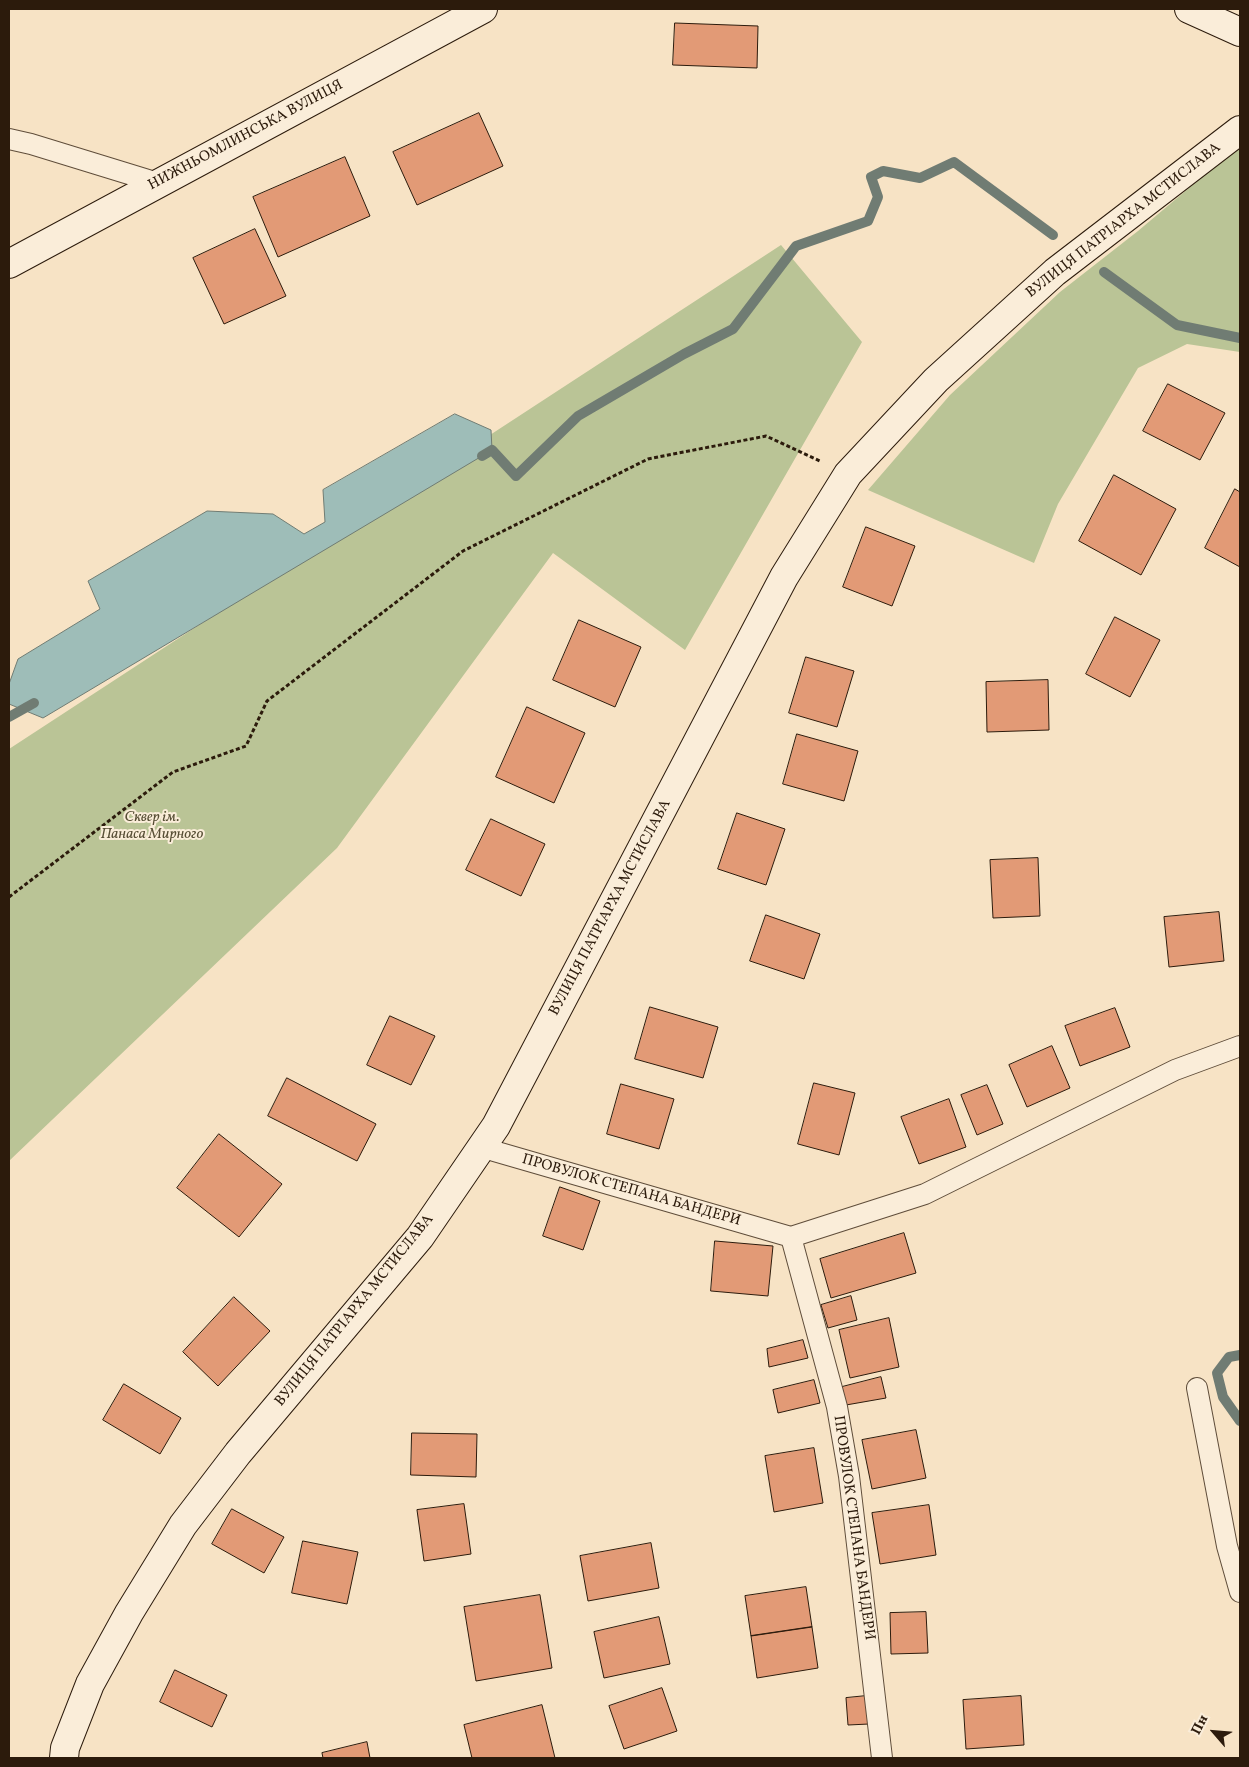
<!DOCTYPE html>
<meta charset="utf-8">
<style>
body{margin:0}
#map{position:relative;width:1249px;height:1767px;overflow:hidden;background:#f7e3c5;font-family:Vollkorn,serif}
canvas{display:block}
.frame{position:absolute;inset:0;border:10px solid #2c1b0c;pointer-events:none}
.north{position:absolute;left:1189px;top:1707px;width:50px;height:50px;-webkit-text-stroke:4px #faedd9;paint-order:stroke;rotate:297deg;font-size:14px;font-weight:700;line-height:20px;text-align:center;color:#2c1b0c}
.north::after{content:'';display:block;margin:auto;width:18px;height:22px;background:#2c1b0c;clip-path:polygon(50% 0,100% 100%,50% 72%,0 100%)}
</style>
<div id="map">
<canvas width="1249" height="1767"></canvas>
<div class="frame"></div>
<div class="north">Пн</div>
</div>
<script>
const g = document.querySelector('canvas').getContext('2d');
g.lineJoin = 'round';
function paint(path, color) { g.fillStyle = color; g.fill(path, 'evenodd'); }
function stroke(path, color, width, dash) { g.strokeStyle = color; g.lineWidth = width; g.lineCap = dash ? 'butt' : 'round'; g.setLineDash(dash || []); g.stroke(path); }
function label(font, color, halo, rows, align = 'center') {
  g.font = font + ' Vollkorn,serif'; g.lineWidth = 4; g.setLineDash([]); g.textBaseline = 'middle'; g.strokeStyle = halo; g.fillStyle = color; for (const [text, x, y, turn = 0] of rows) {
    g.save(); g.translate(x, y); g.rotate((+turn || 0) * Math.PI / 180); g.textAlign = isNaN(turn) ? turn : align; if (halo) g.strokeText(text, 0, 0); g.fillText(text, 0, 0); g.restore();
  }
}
const green = new Path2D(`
 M1240,145V352L1187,344L1138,368L1058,504L1034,563L868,490L950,395L1060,292L1138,231Z
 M781,245L862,342L685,650L553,553L337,848L9,1161V749Z`);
const water = new Path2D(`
 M455,414L491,430L492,450L43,718L9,704V684L18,659L100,609L88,581L207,511L273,514L304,534L325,522L323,490Z`);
const stream = new Path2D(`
 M1104,272L1177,325L1240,338
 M482,456L492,450L516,476L578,416L684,354L733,329L796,246L868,221L878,197L871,177L883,171L920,178L954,162L1053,235
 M9,717L34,703
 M1240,1355L1229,1357L1217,1373L1223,1397L1240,1421`);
const building = new Path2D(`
 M675,23L758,26L757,68L673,65Z
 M479,113L503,166L417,205L393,152Z
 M345,157L370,216L278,257L253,197Z
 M255,229L286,296L224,324L193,258Z
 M1168,384L1225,413L1200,460L1143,431Z
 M1114,475L1176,509L1141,575L1079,541Z
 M1235,489L1240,492V567L1205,548Z
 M866,527L915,546L892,606L843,587Z
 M1115,617L1160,640L1130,697L1086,674Z
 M579,620L641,647L615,707L553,680Z
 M806,657L854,671L837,727L789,713Z
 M1048,680L1049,730L987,732L986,682Z
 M527,707L585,733L554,803L496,777Z
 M797,734L858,751L844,801L783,784Z
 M737,813L785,829L766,885L718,869Z
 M491,819L545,844L521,896L466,870Z
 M1038,858L1040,916L993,918L990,860Z
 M1219,912L1224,961L1169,967L1164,917Z
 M766,915L820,934L804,979L750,961Z
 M650,1007L718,1027L703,1078L635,1059Z
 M1115,1008L1130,1047L1080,1066L1065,1026Z
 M390,1016L435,1036L411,1085L367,1065Z
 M1052,1046L1070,1088L1027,1107L1009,1065Z
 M287,1078L376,1124L357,1161L268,1116Z
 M814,1083L855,1093L839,1155L798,1144Z
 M621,1084L674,1099L659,1149L607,1134Z
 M987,1085L1003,1124L977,1135L961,1095Z
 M949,1099L966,1147L919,1164L901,1117Z
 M219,1134L282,1184L239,1237L177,1188Z
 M560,1187L600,1201L583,1250L543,1236Z
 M904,1233L916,1273L831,1298L820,1259Z
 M715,1241L773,1246L768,1296L711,1291Z
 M851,1296L857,1320L828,1328L821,1305Z
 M234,1297L270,1331L218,1386L183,1352Z
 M889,1318L899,1367L850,1378L839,1330Z
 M803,1340L808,1358L769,1367L767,1349Z
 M881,1377L886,1398L846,1405L842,1387Z
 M814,1380L820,1403L778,1413L773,1390Z
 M124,1384L181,1418L160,1454L103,1420Z
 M916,1430L926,1478L872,1489L862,1440Z
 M412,1433L477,1434L476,1477L411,1475Z
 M814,1448L823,1503L774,1512L765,1456Z
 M464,1504L471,1554L424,1561L417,1510Z
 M929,1505L936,1555L880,1564L872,1513Z
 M232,1509L284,1537L264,1573L212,1544Z
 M303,1541L358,1552L347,1604L292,1593Z
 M651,1543L659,1588L588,1601L580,1556Z
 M806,1587L812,1627L751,1636L745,1596Z
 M540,1595L552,1668L476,1681L464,1607Z
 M926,1612L928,1653L891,1654L890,1613Z
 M659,1617L670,1664L604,1678L594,1632Z
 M812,1627L818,1668L757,1678L751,1636Z
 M175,1670L227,1695L212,1727L160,1702Z
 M662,1688L677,1731L624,1749L609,1706Z
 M866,1696L869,1724L848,1725L846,1698Z
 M1021,1696L1024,1745L966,1749L963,1700Z
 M542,1705L555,1758H472L464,1725Z
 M367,1742L370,1758H323L322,1753Z`);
const path = new Path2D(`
 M9,897L173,772L246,746L267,701L463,551L648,459L766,436L820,461`);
const lane = new Path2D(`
 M9,139L31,144L158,183
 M480,1147L791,1237L837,1407L849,1476L882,1758
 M791,1237L925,1194L1175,1070L1240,1046
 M1197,1388L1227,1546L1240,1592`);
const secondary = new Path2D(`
 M1189,9L1240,32
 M9,264L483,9
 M64,1758L65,1748L90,1684L129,1613L183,1525L238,1453L420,1237L496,1126L784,577L848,474L936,380L1055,272L1240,130`);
const streetNames = [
 ["НИЖНЬОМЛИНСЬКА ВУЛИЦЯ",246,136,-28],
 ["ВУЛИЦЯ ПАТРІАРХА МСТИСЛАВА",1124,221,-38],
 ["ВУЛИЦЯ ПАТРІАРХА МСТИСЛАВА",611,908,-62],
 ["ПРОВУЛОК СТЕПАНА БАНДЕРИ",631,1191,16],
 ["ВУЛИЦЯ ПАТРІАРХА МСТИСЛАВА",355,1311,-51],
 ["ПРОВУЛОК СТЕПАНА БАНДЕРИ",853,1528,82]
];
const parkNames = [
 ["Сквер ім.",152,818],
 ["Панаса Мирного",152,835]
];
paint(green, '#bac496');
paint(water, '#9ebdb8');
stroke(water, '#707c73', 1);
stroke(stream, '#707c73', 10);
paint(building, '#e29a76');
stroke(building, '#2c1b0c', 1);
stroke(lane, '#5f4d3a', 22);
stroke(secondary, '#2c1b0c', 30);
stroke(path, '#2c1b0c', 3, [4, 2.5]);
stroke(lane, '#faedd9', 20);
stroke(secondary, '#faedd9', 28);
label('15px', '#2c1b0c', '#faedd9', streetNames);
label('italic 15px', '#574e35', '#faedd9', parkNames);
</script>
